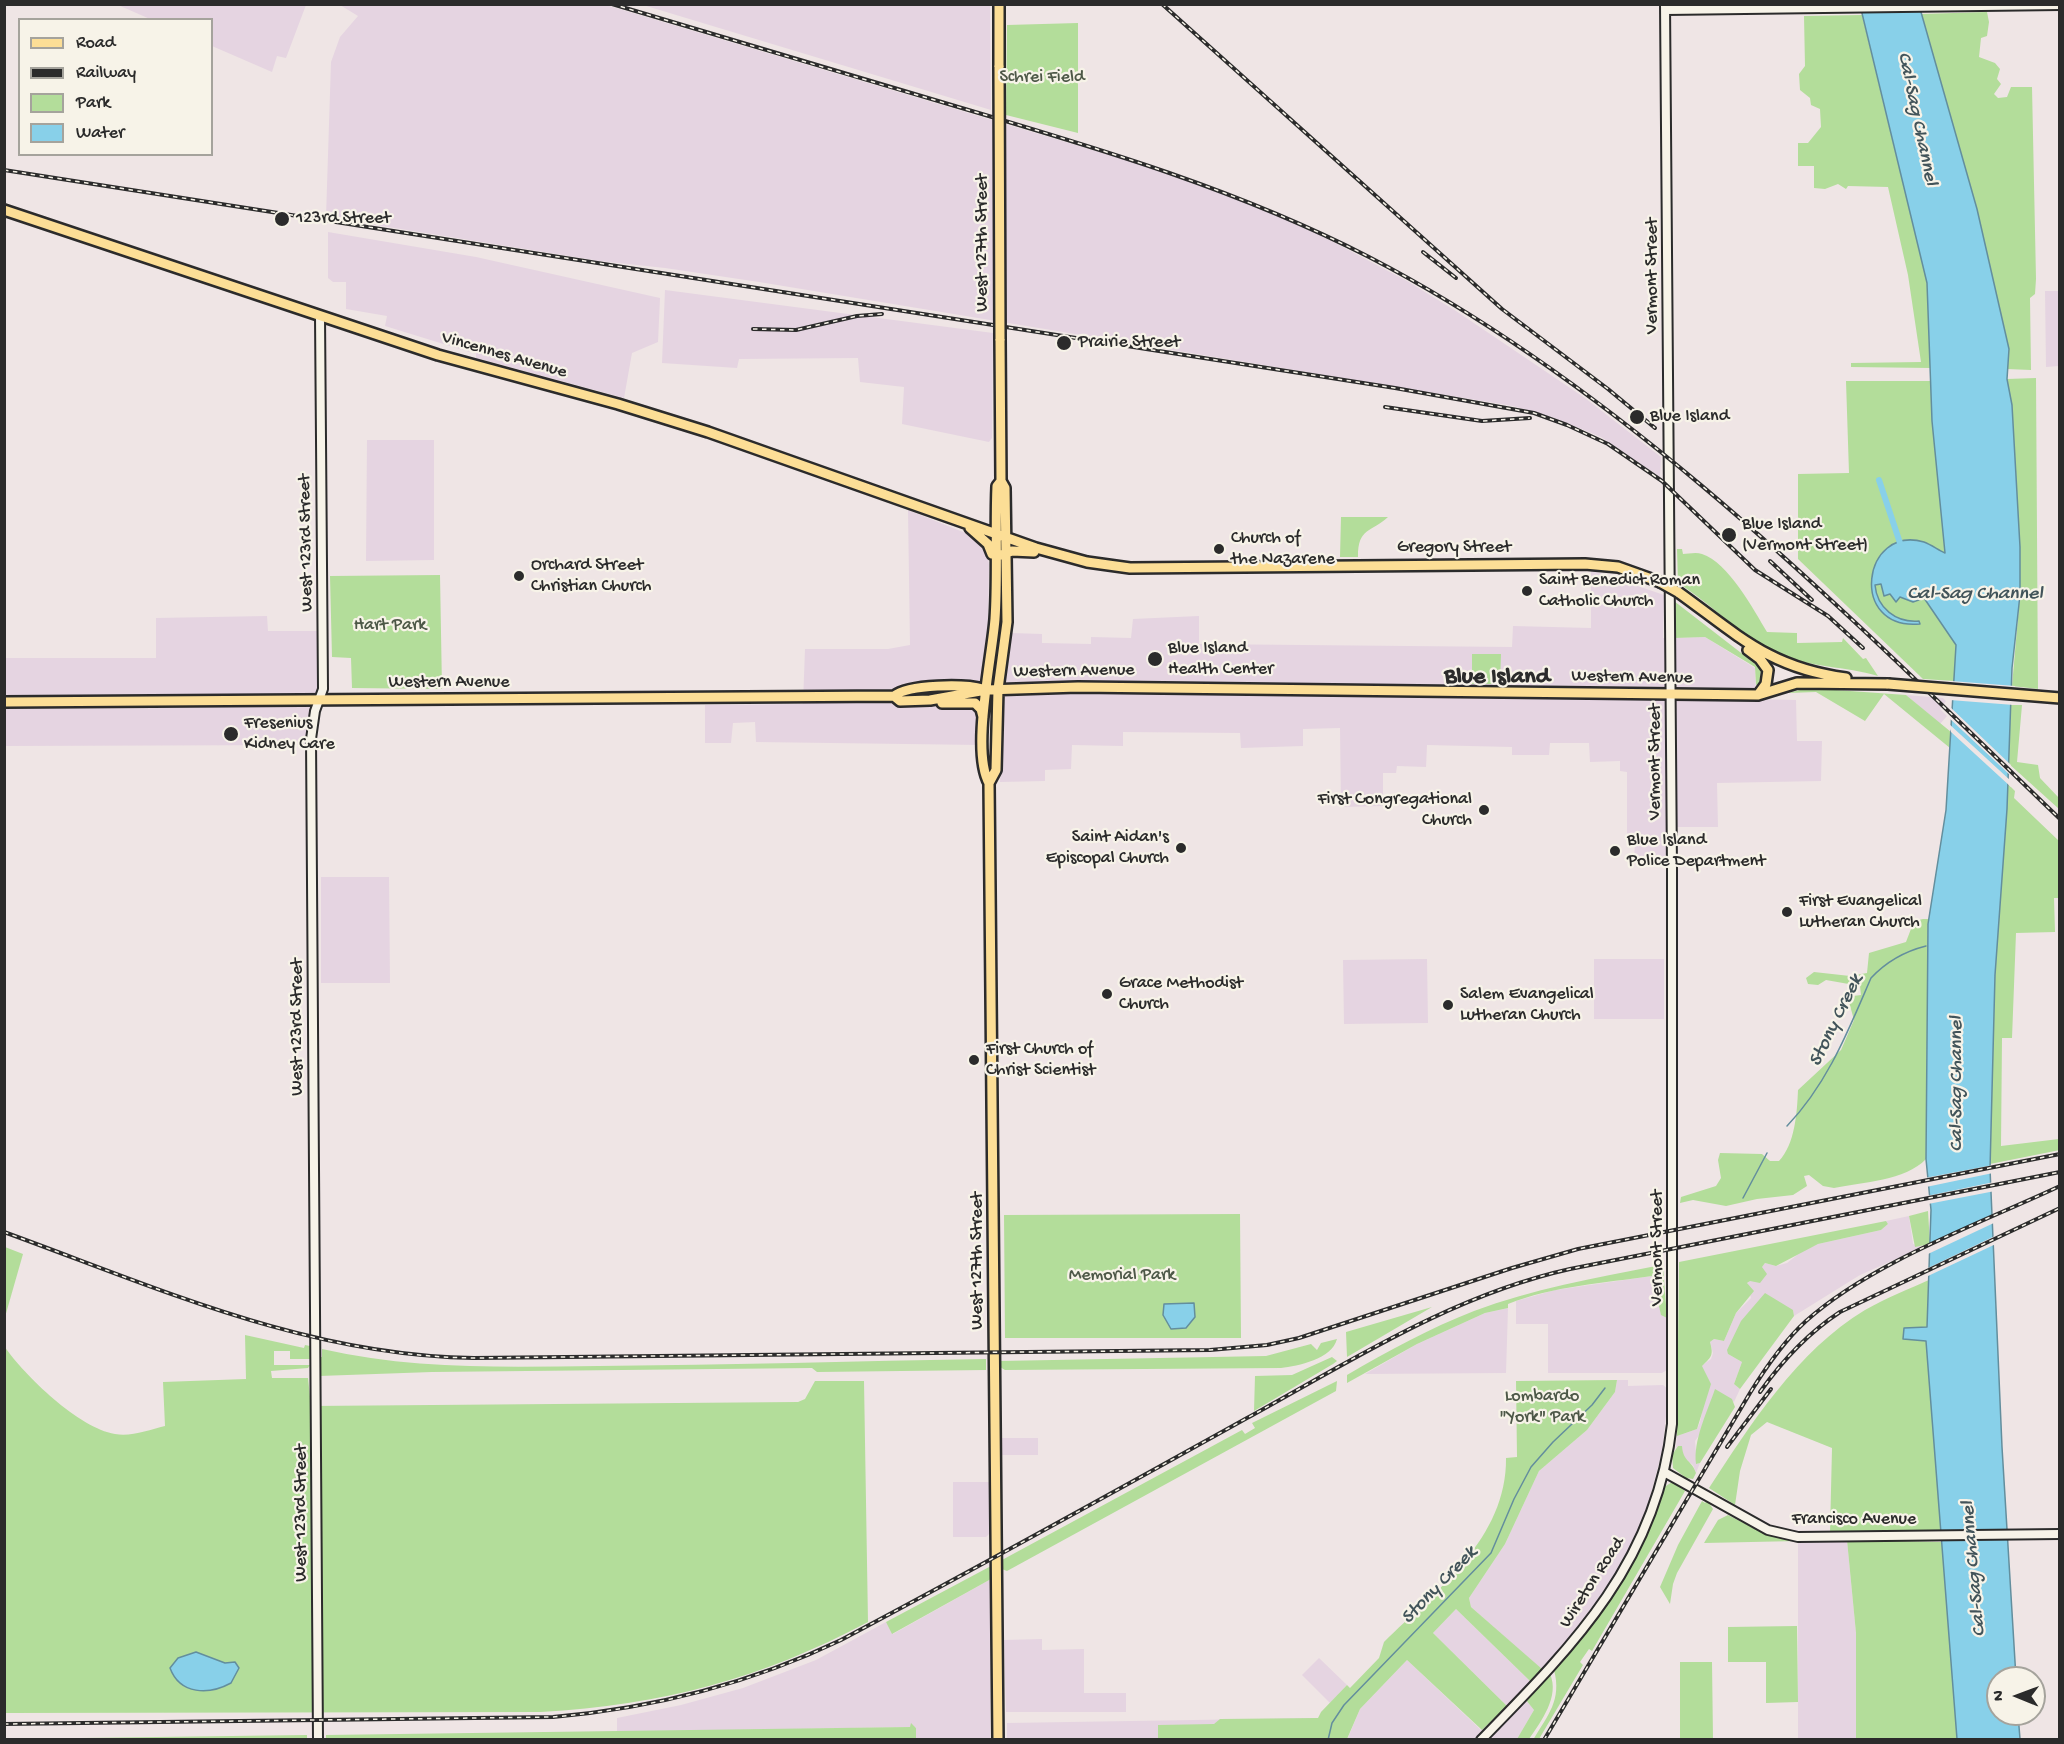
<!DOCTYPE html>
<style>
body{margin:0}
#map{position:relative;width:2064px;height:1744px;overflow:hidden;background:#efe5e5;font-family:"Gochi Hand",sans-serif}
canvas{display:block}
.frame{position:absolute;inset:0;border:6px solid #2b2b2b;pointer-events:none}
.legend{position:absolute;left:18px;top:18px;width:195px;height:138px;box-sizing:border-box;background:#f7f3e8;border:2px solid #a5a39c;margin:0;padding:8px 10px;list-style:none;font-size:18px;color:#2b2b2b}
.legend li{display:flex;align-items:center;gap:12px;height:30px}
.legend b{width:30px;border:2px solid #a5a39c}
.north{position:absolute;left:1986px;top:1666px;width:60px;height:60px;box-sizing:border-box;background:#f7f3e8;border:2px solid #a5a39c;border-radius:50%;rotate:271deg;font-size:16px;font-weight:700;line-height:24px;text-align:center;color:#2b2b2b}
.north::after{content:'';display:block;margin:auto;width:21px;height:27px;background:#2b2b2b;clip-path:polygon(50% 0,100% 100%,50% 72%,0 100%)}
</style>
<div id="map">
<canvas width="2064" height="1744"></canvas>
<div class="frame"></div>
<ul class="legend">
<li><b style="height:8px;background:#fcde96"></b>Road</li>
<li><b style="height:8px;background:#2b2b2b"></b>Railway</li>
<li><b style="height:16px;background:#b3dd9a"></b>Park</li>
<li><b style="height:16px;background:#88d0e9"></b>Water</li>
</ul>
<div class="north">N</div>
</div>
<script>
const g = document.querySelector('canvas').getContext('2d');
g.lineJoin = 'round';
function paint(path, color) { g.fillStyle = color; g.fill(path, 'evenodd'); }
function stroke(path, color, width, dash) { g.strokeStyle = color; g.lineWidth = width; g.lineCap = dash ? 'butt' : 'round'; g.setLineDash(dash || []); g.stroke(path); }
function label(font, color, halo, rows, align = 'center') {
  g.font = font + ' "Gochi Hand",sans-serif'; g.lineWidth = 4.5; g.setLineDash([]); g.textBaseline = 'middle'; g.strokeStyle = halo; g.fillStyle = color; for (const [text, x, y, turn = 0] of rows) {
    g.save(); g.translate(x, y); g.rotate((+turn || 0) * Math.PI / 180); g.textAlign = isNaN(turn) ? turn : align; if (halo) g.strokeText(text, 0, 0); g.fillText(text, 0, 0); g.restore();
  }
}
const built = new Path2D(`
 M118,5H306L286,58L277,56L272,72L212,46V20L150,19Z
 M340,5H606L1163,171L1264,210L1322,236L1407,281L1456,311L1585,398L1661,457L1660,477L1601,437L1552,417L1513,406L759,282L665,268L600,261L326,217L331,62L340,37L358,16Z
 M643,5H990L991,110Z
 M328,232L476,257L660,298L658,342L632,353L624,398L476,358V354L385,326L387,316L346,309V282H333L328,278Z
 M665,290L993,333L992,438L989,442L902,424L904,387L860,382L858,358L739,359L737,368L662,363Z
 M2045,291H2059V366L2046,367Z
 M367,440H434V560L366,561Z
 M908,510L973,536L987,550L989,565L988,647L981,676V745L756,742L755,722L733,723L731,743H705V705L803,704L805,649H888L910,645Z
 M1591,570L1664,595L1663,638L1705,637L1755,668L1756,699L1796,700L1797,741H1822L1821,781L1717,783L1718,827H1666V864H1634L1635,840H1627V772L1620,771V761L1590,762L1589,743H1550L1549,755H1512V747L1427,745L1426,767L1397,766L1396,773H1383V806L1341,807L1340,728L1303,729V746L1241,748L1240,733L1123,732V746L1072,745L1071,769L1045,770V781L1000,782L1003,702L1011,633L1042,634V643L1091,644V637L1131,638L1133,619L1199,616V644L1512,647L1513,626L1591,628Z
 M267,616L268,631H319L318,691L310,711L306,745L5,746L4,658H156V618Z
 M1906,695L1943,698L1946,701L1940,709L1947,716L1940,724Z
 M321,877H389L390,983H321Z
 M1427,959L1428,1023L1344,1024L1343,960Z
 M1594,959H1664V1019H1594Z
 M1909,1216L1913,1244L1923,1247L1860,1275L1794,1316L1793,1310L1728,1354L1742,1362L1734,1384L1740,1389L1734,1402L1716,1390L1703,1430L1695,1441L1697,1464L1700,1463L1696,1473L1693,1465L1684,1458L1678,1446L1676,1448L1677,1436L1697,1429L1700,1422L1703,1407L1701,1366L1711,1359L1713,1353L1710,1342L1714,1339L1724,1341L1736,1313L1751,1298L1747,1284L1765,1263L1776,1266L1787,1263L1801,1252L1818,1244L1881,1230L1888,1224L1886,1221Z
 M1652,1276L1661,1314L1667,1318L1668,1365L1667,1370L1662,1373H1548V1324H1516V1301L1555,1290Z
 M1508,1308L1506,1373L1365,1374L1417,1344L1485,1313Z
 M1617,1380H1628V1386L1663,1385L1669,1390L1662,1452L1643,1523L1628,1556L1610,1587L1571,1642L1478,1739L1347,1740L1360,1709L1407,1660L1481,1730L1507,1706L1433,1633L1456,1609L1530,1681L1542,1670L1471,1607L1469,1598L1505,1544L1539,1471L1587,1430L1615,1392Z
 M1001,1438H1038V1455H1001Z
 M953,1482H991V1532L986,1537H953Z
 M1847,1540L1856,1633V1739H1798V1541Z
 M991,1579L990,1739H916V1728L911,1724V1727L617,1732V1718L681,1705L743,1688L816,1660L886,1622L893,1634Z
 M1042,1639V1650L1084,1649V1693H1126V1712H1006L1004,1640Z
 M1319,1658L1347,1685L1330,1703L1302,1675Z
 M1526,1700L1534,1710L1517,1739L1489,1740Z
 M1318,1718L1332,1739H1007V1723Z`);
const green = new Path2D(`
 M1987,12L1989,22L1987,36L1981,38L1979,57L1995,63L2000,69L1997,79L2001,84L1994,94L1998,98L2007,97L2011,87H2032L2036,279L2035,294L2030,298L2031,370L2007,369L2009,349L1977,209L1921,14Z
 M1862,15L1927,283L1931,368L1851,367V363L1921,362L1908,275L1888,187L1848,186L1846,189L1838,184L1825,189L1814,188V166H1798V143H1808L1821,127L1820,109L1811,105L1810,98L1800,90L1799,74L1805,66L1804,16Z
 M1078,23V133L1006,115L1007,25Z
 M2036,378L2038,689L2012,686L2020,595V547L2012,405L2007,379Z
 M1846,381H1931L1945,554L1924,598L1956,645L1954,681L1923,679L1798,559V474L1849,473Z
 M1341,517H1388C1371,533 1358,527 1358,557H1340Z
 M1677,549H1682L1683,554C1688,554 1696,552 1702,554C1728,562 1754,610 1767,632L1797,633V643L1842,642L1843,638L1863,659L1866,658L1878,676C1845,666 1811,668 1779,654C1741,637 1713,605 1678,583Z
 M440,575L442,689L352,688L351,658L332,657L330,576Z
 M1674,601L1758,666L1761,670L1759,684L1756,685L1755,667L1705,637L1674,638Z
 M1472,654H1501L1500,684H1472Z
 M1808,688L1906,695L1951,732L1950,748L1884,694L1865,721L1816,692L1788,693Z
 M2011,705H2022L2017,762L2038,765L2040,778L2059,798V809L2008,763Z
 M2008,784L2015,791L2014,798L2059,841L2060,898H2054L2055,932L2016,933L2012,1038H2002L2001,1146L2059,1139L2060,1150L1990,1164L1995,975Z
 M1923,919H1928L1926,1159C1905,1181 1863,1182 1834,1188L1823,1186L1809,1175L1804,1176L1807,1186L1793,1195L1757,1199L1726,1206L1693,1200L1680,1203L1681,1197L1716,1186L1721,1178L1718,1160L1720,1153L1762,1154L1770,1161H1779C1795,1144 1797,1113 1798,1090L1841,1050L1854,1020L1849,1002L1853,996L1861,995L1860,986L1826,980L1818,985L1808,984L1806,978L1814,972L1850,976L1867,973L1869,953L1906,942L1914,921Z
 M1928,1211L1930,1244L1915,1247L1909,1216Z
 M1240,1214L1241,1338H1005L1004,1215Z
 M1886,1221L1888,1224L1881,1230L1818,1244L1776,1266L1765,1263L1762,1267L1767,1274L1760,1283L1750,1281L1747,1283L1754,1291L1736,1313L1724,1341L1714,1339L1710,1342C1714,1356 1711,1357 1702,1366L1711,1384L1697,1429L1677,1436L1679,1262Z
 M5,1247L23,1254L5,1317Z
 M1656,1266H1663L1667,1318L1661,1315L1652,1276C1604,1283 1553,1286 1508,1304V1308L1485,1313L1417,1344L1347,1383V1375C1388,1351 1430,1328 1474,1311C1532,1289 1595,1278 1656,1266Z
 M1931,1279L1927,1328H1904L1903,1339L1926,1341L1942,1530L1830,1533L1832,1448L1767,1422L1751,1435L1740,1471L1735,1505L1709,1488C1751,1424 1797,1351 1865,1310C1886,1298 1909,1289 1931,1279Z
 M1765,1293L1793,1310L1794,1316L1740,1389L1734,1384L1742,1362L1728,1354L1727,1350L1741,1321Z
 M1432,1307L1347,1357L1346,1332Z
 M245,1335L304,1348L305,1345L310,1346V1359H290V1351H274V1365H310L308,1368L271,1371L272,1378H308L311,1406L798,1402L805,1399L815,1381H864L868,1622C761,1679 662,1705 541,1712L5,1713L4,1346C25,1376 79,1428 115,1434C131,1437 149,1430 165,1426L163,1382L246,1379Z
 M1337,1339C1332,1359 1298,1366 1281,1368L1005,1370L1000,1367V1361L1266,1356L1311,1344L1317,1350L1321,1343Z
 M322,1349C413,1370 506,1367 599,1366C728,1365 857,1361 986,1359V1370L817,1372L812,1368L432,1372L319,1376V1357H322Z
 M1332,1357L1337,1361L1333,1364L1254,1411L1255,1376L1292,1375Z
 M1617,1380L1615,1392L1587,1430L1539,1471L1505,1544L1469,1598L1471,1607L1542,1669L1530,1681L1456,1609L1433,1633L1507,1706L1482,1730L1407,1660L1360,1709L1347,1739H1158V1725L1214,1724L1220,1719L1318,1718L1321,1712L1347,1685L1350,1688L1379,1658L1384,1642C1436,1591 1507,1538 1506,1458L1517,1457L1516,1381Z
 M1337,1381L1336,1391L1007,1571L1002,1569V1560L1242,1430L1245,1434L1255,1428L1252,1423Z
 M1715,1389L1732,1399L1735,1407L1700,1463L1696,1464C1693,1441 1707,1412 1715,1389Z
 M1678,1446H1682C1683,1462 1692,1460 1696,1473L1693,1479L1686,1478L1673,1468L1672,1455Z
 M1674,1481L1681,1485L1680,1487L1685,1491L1592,1651L1589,1649L1580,1662L1583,1665L1539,1739L1533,1740C1548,1715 1562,1700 1554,1670C1600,1617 1647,1557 1664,1487Z
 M1707,1500L1713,1509L1677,1573L1673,1584L1670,1604L1660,1587L1678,1545L1702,1501L1705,1503Z
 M1728,1515L1767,1535L1798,1541L1704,1543L1718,1520Z
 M1847,1540L1943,1542L1957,1739H1856V1633Z
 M991,1566V1579L892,1634L886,1622Z
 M1797,1626L1798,1702L1766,1703V1662H1728V1627Z
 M1680,1662H1712L1713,1739H1680Z
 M1550,1674C1560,1696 1541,1722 1529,1739H1517L1534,1710L1526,1700Z
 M911,1723L916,1728V1739H326V1735L910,1727Z
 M307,1735V1740L4,1739H5Z`);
const water = new Path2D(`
 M1860,5H1919L1977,209L2009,349L2007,379L2012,405L2020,547V595L2012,668L2007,809L1995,975L1990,1169L2002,1447L2016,1678H1998V1714H2018L2020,1739H1957L1926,1341L1903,1339L1904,1328L1927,1327L1931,1210L1926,1159L1928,924L1946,810L1956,645L1924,598L1913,602L1900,597L1896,602L1890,594L1884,596L1881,584L1875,585C1877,608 1896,623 1919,621L1920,624C1848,631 1862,524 1924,542C1932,545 1938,550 1945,553L1932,421L1927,283Z
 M1194,1303L1195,1317L1186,1328L1171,1329L1163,1315L1164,1304Z
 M196,1652L225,1663L235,1662L239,1668L231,1683C209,1695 180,1695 170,1668L178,1658Z`);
const pier = new Path2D(`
 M1951,681L2015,686L2014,705L1950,700Z
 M1949,706L2011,765V776L1948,717Z
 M1948,723L2011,781V787L1951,732Z
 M1993,1165V1173L1926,1187L1925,1178Z
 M1994,1182L1995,1191L1928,1204L1927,1196Z
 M1996,1213V1222L1928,1254V1245Z
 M1997,1235L1998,1243L1928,1276V1268Z`);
const stream = new Path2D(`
 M1787,1126C1828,1083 1848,1031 1871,978C1886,962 1906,951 1926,946
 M1743,1198L1767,1153
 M1328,1740L1332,1723L1344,1705L1491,1553L1514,1499L1531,1467L1553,1442L1592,1405L1605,1388`);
const canal = new Path2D(`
 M1879,480L1900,543`);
const minor = new Path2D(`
 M1666,10L2060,5
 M1664,1472L1768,1530L1798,1537L2060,1534
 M318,1740L311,739L315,711L323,689L320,316
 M1481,1740C1573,1646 1657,1562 1672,1424V869L1665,4`);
const major = new Path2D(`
 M999,4V67
 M4,210L438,355L618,404L708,432L1036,548L1087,562L1130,568L1585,564L1618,567L1660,582
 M970,528L988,544L992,554
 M1001,555L1012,551L1034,552
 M1678,592C1738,635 1769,668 1846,678
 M1748,650L1760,659L1768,670L1766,684L1758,695
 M894,696C909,684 965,684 983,689
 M4,702L894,696L900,701L930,700L986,690L1078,687L1758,695L1797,683L1888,684
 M942,703H975L981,709L983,717
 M989,783C971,751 992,658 995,619C998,575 995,530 997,486L1001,481L1000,339
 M998,1740L989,783L996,770L998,689L1007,622L1005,488L1001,481`);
const rail = new Path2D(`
 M612,4C727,38 841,73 955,106C1097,148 1237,189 1369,257C1630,392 1850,617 2060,819
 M1162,4L1502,309L1608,389L1655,428
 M4,170L1395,388L1534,413L1567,425L1608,444L1662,481L1755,570L1828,616L1863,648
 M1423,252L1456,278
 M753,329L796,330L857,316L882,314
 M1385,407L1482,421L1530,418
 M1770,561L1812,600
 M4,1232C158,1288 308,1356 474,1358L1210,1350L1267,1345L1299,1338L1512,1268L1578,1249L2060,1154
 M1760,1392C1782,1361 1808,1333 1840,1312L2060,1208
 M1727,1447L1771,1389
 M4,1724L553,1717C655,1708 749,1684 841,1640C977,1568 1112,1493 1247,1418C1351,1361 1453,1295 1570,1269L2060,1172
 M1544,1740L1750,1393C1766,1367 1783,1342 1806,1321C1872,1262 1979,1224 2060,1186`);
const majorBridge = new Path2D(`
 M999,67L1000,339
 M1660,582L1678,592
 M1888,684L2060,698`);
const markers = [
 [282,219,8,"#2b2b2b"],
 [1064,343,8,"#2b2b2b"],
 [1637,417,8,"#2b2b2b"],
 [1729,535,8,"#2b2b2b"],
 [1219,549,6,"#2b2b2b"],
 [519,576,6,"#2b2b2b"],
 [1527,591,6,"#2b2b2b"],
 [1155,659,8,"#2b2b2b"],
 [231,734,8,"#2b2b2b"],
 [1484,810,6,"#2b2b2b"],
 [1181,848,6,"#2b2b2b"],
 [1615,851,6,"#2b2b2b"],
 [1787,912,6,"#2b2b2b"],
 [1107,994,6,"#2b2b2b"],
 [1448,1005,6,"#2b2b2b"],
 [974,1060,6,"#2b2b2b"]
];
const parkNames = [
 ["Schrei Field",1042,78],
 ["Hart Park",390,626],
 ["Memorial Park",1122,1276],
 ["Lombardo",1542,1397],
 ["\"York\" Park",1542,1418]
];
const poiNames = [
 ["123rd Street",296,219],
 ["Prairie Street",1078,343],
 ["Blue Island",1650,417],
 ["Blue Island",1742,525],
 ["(Vermont Street)",1742,546],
 ["Church of",1231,539],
 ["the Nazarene",1231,560],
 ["Orchard Street",531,566],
 ["Christian Church",531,587],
 ["Saint Benedict Roman",1539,581],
 ["Catholic Church",1539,602],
 ["Blue Island",1168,649],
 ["Health Center",1168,670],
 ["Fresenius",244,724],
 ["Kidney Care",244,745],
 ["First Congregational",1472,800,"right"],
 ["Church",1472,821,"right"],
 ["Saint Aidan's",1169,838,"right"],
 ["Episcopal Church",1169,859,"right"],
 ["Blue Island",1627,841],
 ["Police Department",1627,862],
 ["First Evangelical",1799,902],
 ["Lutheran Church",1799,923],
 ["Grace Methodist",1119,984],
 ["Church",1119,1005],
 ["Salem Evangelical",1460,995],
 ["Lutheran Church",1460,1016],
 ["First Church of",986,1050],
 ["Christ Scientist",986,1071]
];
const streetNames = [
 ["West 127th Street",983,243,-90],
 ["Vermont Street",1653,276,-90],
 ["Vincennes Avenue",504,356,16],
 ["West 123rd Street",307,543,-91],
 ["Gregory Street",1454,548],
 ["Western Avenue",1074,672,-1],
 ["Western Avenue",1632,678,1],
 ["Western Avenue",449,683],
 ["Vermont Street",1656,762,-90],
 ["West 123rd Street",298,1027,-90],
 ["Vermont Street",1658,1248,-90],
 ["West 127th Street",978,1261,-90],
 ["West 123rd Street",302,1513,-90],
 ["Francisco Avenue",1854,1520],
 ["Wireton Road",1593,1583,-57]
];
const waterNames = [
 ["Cal-Sag Channel",1916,119,78],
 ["Cal-Sag Channel",1975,595],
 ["Stony Creek",1837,1021,-64],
 ["Cal-Sag Channel",1958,1084,-90],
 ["Cal-Sag Channel",1975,1569,-95],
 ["Stony Creek",1440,1586,-46]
];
const districtNames = [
 ["Blue Island",1497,678]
];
paint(built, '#e5d4e1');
paint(green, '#b3dd9a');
paint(water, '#88d0e9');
stroke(water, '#638e9d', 1.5);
paint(pier, '#efe5e5');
stroke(stream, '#638e9d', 1.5);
stroke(canal, '#88d0e9', 6);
stroke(minor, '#2b2b2b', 12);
stroke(major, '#2b2b2b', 14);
stroke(minor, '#f7f3e8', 8);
stroke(major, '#fcde96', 9);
stroke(rail, '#2b2b2b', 4);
stroke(rail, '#f7f3e8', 1.5, [4.5]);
stroke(majorBridge, '#2b2b2b', 14, []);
stroke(majorBridge, '#fcde96', 9);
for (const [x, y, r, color] of markers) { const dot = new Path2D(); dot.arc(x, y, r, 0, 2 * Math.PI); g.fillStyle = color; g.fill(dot); stroke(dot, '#f7f3e8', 2); }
label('18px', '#4d5847', '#f7f3e8', parkNames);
label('18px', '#2b2b2b', '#f7f3e8', poiNames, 'left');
label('18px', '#2b2b2b', '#f7f3e8', streetNames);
label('italic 20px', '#42545a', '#f7f3e8', waterNames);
label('bold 24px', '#2b2b2b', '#f7f3e8', districtNames);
</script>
